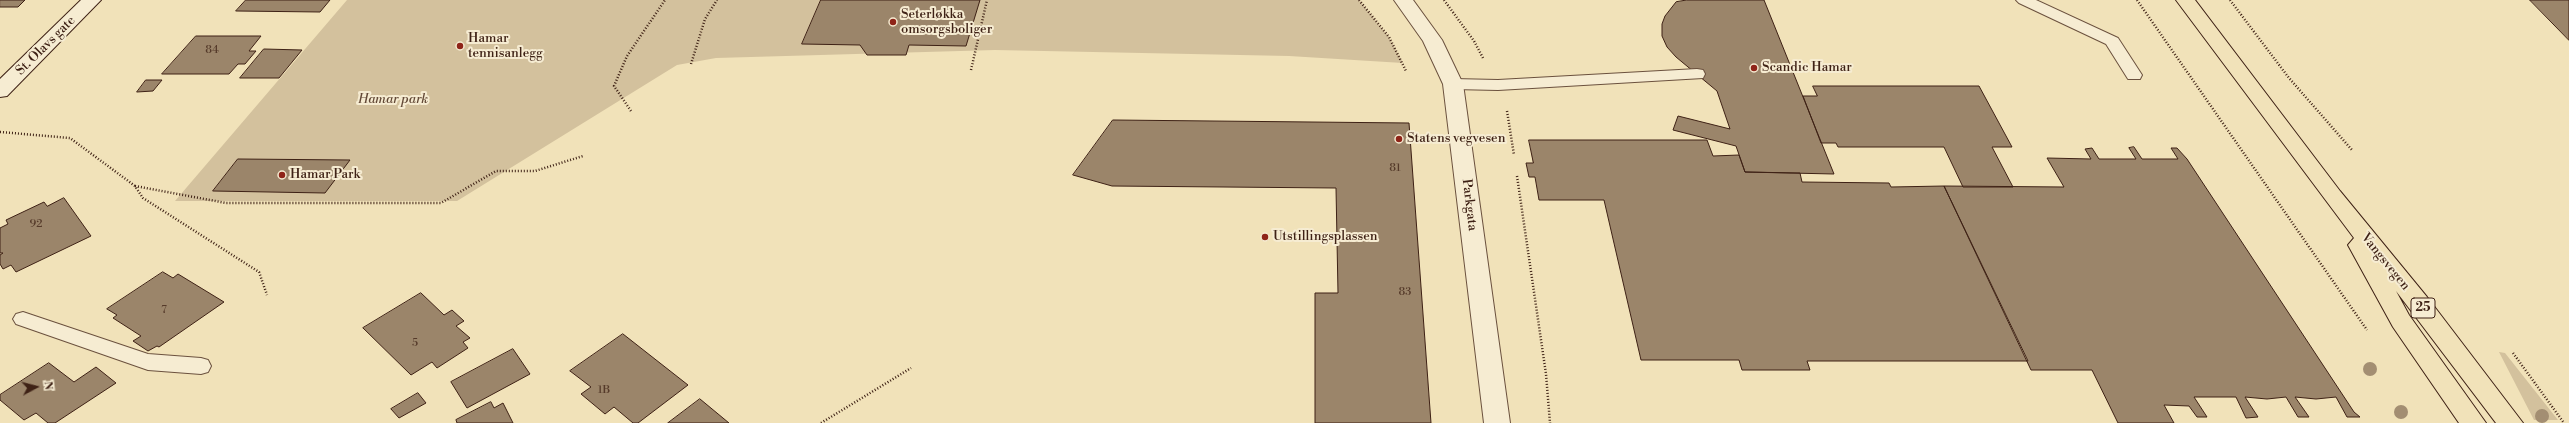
<!DOCTYPE html>
<meta charset="utf-8">
<style>
body{margin:0}
#map{position:relative;width:2569px;height:423px;overflow:hidden;background:#f1e2b9;font-family:"Libre Bodoni",serif}
canvas{display:block}
.north{position:absolute;left:16px;top:367px;width:40px;height:40px;-webkit-text-stroke:3px #f6ecd2;paint-order:stroke;rotate:83deg;font-size:11px;font-weight:700;line-height:16px;text-align:center;color:#3e2115}
.north::after{content:'';display:block;margin:auto;width:14px;height:18px;background:#3e2115;clip-path:polygon(50% 0,100% 100%,50% 72%,0 100%)}
</style>
<div id="map">
<canvas width="2569" height="423"></canvas>
<div class="north">N</div>
</div>
<script>
const g = document.querySelector('canvas').getContext('2d');
g.lineJoin = 'round';
function paint(path, color) { g.fillStyle = color; g.fill(path, 'evenodd'); }
function stroke(path, color, width, dash) { g.strokeStyle = color; g.lineWidth = width; g.lineCap = dash ? 'butt' : 'round'; g.setLineDash(dash || []); g.stroke(path); }
function label(font, color, halo, rows, align = 'center') {
  g.font = font + ' "Libre Bodoni",serif'; g.lineWidth = 4; g.setLineDash([]); g.textBaseline = 'middle'; g.strokeStyle = halo; g.fillStyle = color; for (const [text, x, y, turn = 0] of rows) {
    g.save(); g.translate(x, y); g.rotate((+turn || 0) * Math.PI / 180); g.textAlign = isNaN(turn) ? turn : align; if (halo) g.strokeText(text, 0, 0); g.fillText(text, 0, 0); g.restore();
  }
}
const green = new Path2D(`
 M347,0H1359L1389,37L1403,63L1289,56L995,50L716,58L677,65L457,201H175Z
 M2499,352L2505,353L2558,420H2534Z`);
const building = new Path2D(`
 M0,0H25L18,7H0Z
 M246,0H330L320,12L236,11Z
 M821,0H980L966,46L909,45L906,55H867L860,45L802,44Z
 M1687,0H1764L1834,174L1745,172L1736,146L1673,130L1678,116L1730,129L1717,91L1676,57L1667,47L1662,36V24L1665,16L1676,2Z
 M2530,0H2569V40Z
 M196,36H261L249,51H256L245,64H238L229,74H162Z
 M264,49L302,50L279,78H240Z
 M146,80H162L153,91L137,92Z
 M1813,86H1979L2012,147H1992L2013,187H1963L1944,147H1838L1836,143H1821L1803,96H1817Z
 M1113,120L1409,123L1431,423H1315V293H1338L1336,188L1112,186L1073,175Z
 M1529,140H1707L1713,156L1739,155L1745,172L1800,173L1802,182L1889,183L1891,187L1944,186L2028,361H1807L1810,370H1742L1739,360H1641L1604,200H1539L1535,177H1529L1526,163H1533Z
 M2134,147L2142,159H2178L2171,148H2177L2187,159L2354,412L2360,417H2347L2336,397L2316,399L2295,397L2309,417H2298L2286,397L2267,399L2245,397L2258,417L2246,418L2236,397H2194L2207,417H2197L2189,406L2164,405L2174,423H2118L2092,370H2031L1944,186L2064,187L2047,158L2091,159L2085,149L2092,148L2099,159H2136L2129,148Z
 M238,159L350,160L325,193L213,191Z
 M64,198L91,236L16,272L11,265L3,269L0,264V255L3,253H0V228L8,224L6,220L44,202L47,206Z
 M163,272L173,278L178,274L224,302L159,347L157,346L148,351L133,341L141,336L113,318L117,315L107,309Z
 M421,293L444,315L452,310L464,321L456,326L470,338L463,342L468,348L437,368L432,362L411,375L363,328Z
 M623,334L688,385L638,423H633L614,407L605,414L581,394L591,387L570,371Z
 M513,349L530,374L467,408L451,382Z
 M49,363L74,382L96,367L116,383L55,423H48L36,413L24,420L0,400V395Z
 M418,393L426,403L399,418L391,409Z
 M700,399L729,423H668Z
 M491,402L494,408L503,403L513,423H457L456,420Z`);
const path = new Path2D(`
 M1359,0L1389,37L1406,71
 M1444,0L1474,41L1483,58
 M2137,0L2367,330
 M2230,0L2289,78L2352,150
 M691,64L705,19L717,0
 M971,70L987,0
 M631,111L614,86L627,56L665,0
 M1507,111L1514,155
 M0,132L70,138L135,186L143,198L259,272L267,295
 M1517,176L1546,374L1550,423
 M135,186L226,203H441L496,171H535L583,156
 M2513,353L2564,423
 M821,423L911,368`);
const lane = new Path2D(`
 M2016,0H2036L2118,38L2142,75L2140,79H2128L2106,44L2019,3Z
 M1697,69L1703,70L1705,74L1703,78L1498,90L1453,89L1447,88L1445,84L1447,80L1453,79L1498,80Z
 M23,312L148,354L201,358L208,360L211,366L208,372L201,374L148,370L16,324L13,319L16,314Z`);
const street = new Path2D(`
 M1394,0H1413L1442,40L1463,84L1510,423H1484L1443,84L1423,41Z`);
const secondary = new Path2D(`
 M81,0H101L7,96L0,97V79Z`);
const highway = new Path2D(`
 M2176,0H2195L2340,191L2427,297L2523,423H2496L2396,291L2409,315L2486,423H2459L2393,327L2348,245L2354,238Z`);
const trees = [
 [2370,369],
 [2401,412],
 [2542,416]
];
const markers = [
 [893,22,4,"#8f2418"],
 [460,46,4,"#8f2418"],
 [1754,68,4,"#8f2418"],
 [1399,139,4,"#8f2418"],
 [282,175,4,"#8f2418"],
 [1265,237,4,"#8f2418"]
];
const numberNames = [
 ["84",212,50],
 ["81",1395,168],
 ["92",36,224],
 ["83",1405,292],
 ["7",164,310],
 ["5",415,343],
 ["1B",604,390]
];
const shields = [
 [2423,308,24]
];
const shieldNames = [
 ["25",2423,308]
];
const poiNames = [
 ["Seterløkka",901,15],
 ["omsorgsboliger",901,30],
 ["Hamar",468,39],
 ["tennisanlegg",468,54],
 ["Scandic Hamar",1762,68],
 ["Statens vegvesen",1407,139],
 ["Hamar Park",290,175],
 ["Utstillingsplassen",1273,237]
];
const streetNames = [
 ["St. Olavs gate",46,46,-45],
 ["Parkgata",1469,205,83],
 ["Vangsvegen",2385,262,51]
];
const parkNames = [
 ["Hamar park",393,100]
];
paint(green, '#d3c19d');
paint(building, '#9b856a');
stroke(building, '#3e2115', 1);
stroke(lane, '#6b513e', 2);
stroke(street, '#6b513e', 2);
stroke(secondary, '#3e2115', 2);
stroke(highway, '#3e2115', 2);
stroke(path, '#3e2115', 2.5, [1, 2]);
paint(lane, '#f6ecd2');
paint(street, '#f6ecd2');
paint(secondary, '#f6ecd2');
paint(highway, '#f1e2b9');
g.fillStyle = '#a38e72';
for (const [x, y] of trees) { g.beginPath(); g.arc(x, y, 7, 0, 2 * Math.PI); g.fill(); }
for (const [x, y, r, color] of markers) { const dot = new Path2D(); dot.arc(x, y, r, 0, 2 * Math.PI); g.fillStyle = color; g.fill(dot); stroke(dot, '#f6ecd2', 1.5); }
label('11px', '#553a2a', null, numberNames);
for (const [x, y, w] of shields) { const box = new Path2D(); box.roundRect(x - w / 2, y - 10, w, 20, 3); g.fillStyle = '#f6ecd2'; g.fill(box); stroke(box, '#3e2115', 1); }
label('bold 12px', '#3e2115', null, shieldNames);
label('13px', '#3e2115', '#f6ecd2', poiNames, 'left');
label('13px', '#3e2115', '#f6ecd2', streetNames);
label('italic 13px', '#634937', '#f6ecd2', parkNames);
</script>
